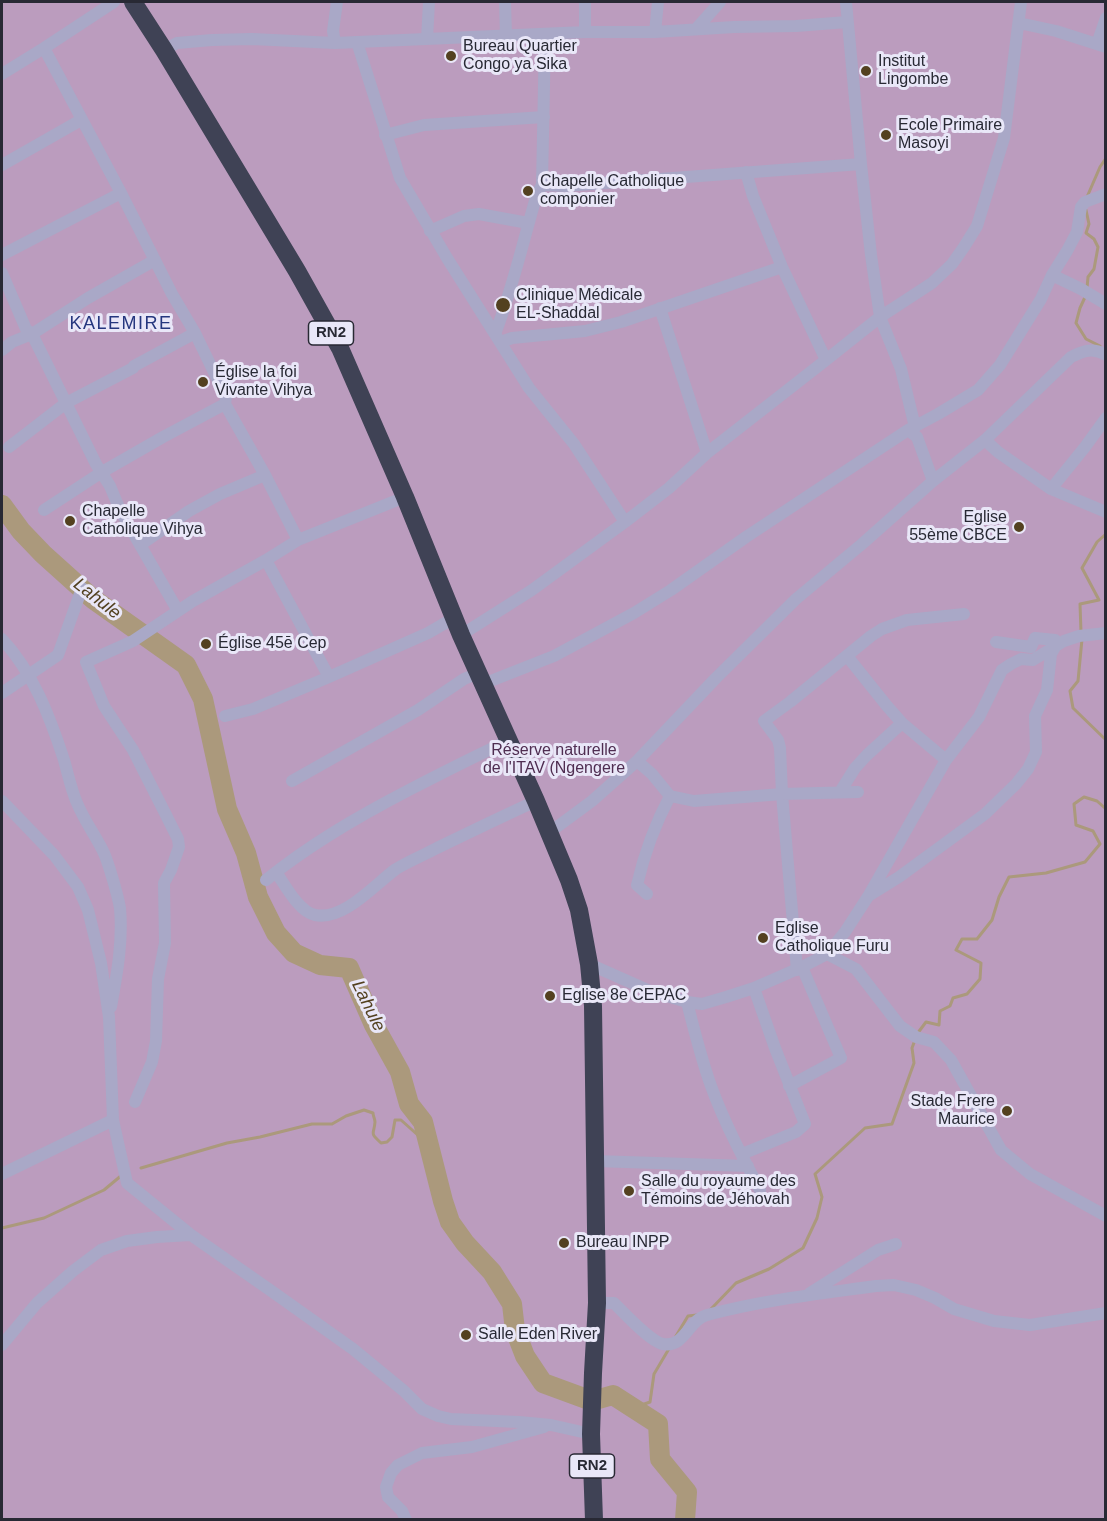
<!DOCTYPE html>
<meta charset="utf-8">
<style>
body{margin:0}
#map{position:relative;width:1107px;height:1521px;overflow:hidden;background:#dddbf0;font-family:Arial,sans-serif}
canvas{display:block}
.frame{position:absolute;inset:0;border:3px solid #282934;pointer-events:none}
</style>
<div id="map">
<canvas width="1107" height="1521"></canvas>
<div class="frame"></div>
</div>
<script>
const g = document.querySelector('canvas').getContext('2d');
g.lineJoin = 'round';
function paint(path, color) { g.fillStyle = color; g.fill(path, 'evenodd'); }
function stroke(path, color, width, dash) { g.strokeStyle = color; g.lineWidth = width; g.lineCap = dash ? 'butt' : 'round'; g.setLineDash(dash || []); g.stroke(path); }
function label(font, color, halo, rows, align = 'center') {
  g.font = font + ' Arial,sans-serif'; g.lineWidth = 6; g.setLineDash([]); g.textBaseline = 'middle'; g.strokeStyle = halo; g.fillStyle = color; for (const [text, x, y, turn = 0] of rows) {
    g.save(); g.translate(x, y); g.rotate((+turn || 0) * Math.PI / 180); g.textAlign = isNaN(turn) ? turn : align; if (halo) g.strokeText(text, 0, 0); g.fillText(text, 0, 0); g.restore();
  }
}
const green = new Path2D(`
 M2,2H1105V1519L2,1520Z`);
const stream = new Path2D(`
 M1087,197L1100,167L1106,158
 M1086,210L1089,224L1086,233L1094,239L1098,247L1094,269L1088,277L1087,288
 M1086,295L1080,308L1076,323L1086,339L1100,346
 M1081,632L1080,604L1099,600L1082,568L1097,542L1106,534
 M1082,639L1078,681L1070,691L1073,708L1106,740
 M917,1034L926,1022L939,1025L940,1011L950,1006L953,998L967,994L980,979L981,963L956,950L962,939H977L992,920L999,897L1009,877L1046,873L1085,862L1100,844L1093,831L1076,825L1074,804L1084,797L1097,801L1106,809
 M141,1168L227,1143L260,1137L312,1124H332L346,1116L364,1110L373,1113C373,1116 375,1119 375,1122C374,1135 369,1132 381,1143L387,1142L392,1137L395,1120H401L420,1137L427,1138
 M2,1228L44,1218L104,1190L122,1175
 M711,1309L736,1283L769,1269L803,1248L817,1218L822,1197L815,1174L865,1128L892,1124L914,1063L912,1048L915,1040
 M676,1336L688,1316L697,1315
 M633,1408L650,1402L654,1374L670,1347`);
const river = new Path2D(`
 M2,505L21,531L43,554L93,599L186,665L203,699L227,809L246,853L258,897L276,933L294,953L320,965L349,968L374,1025L400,1072L409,1104L423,1122L443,1201L450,1222L465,1243L492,1272L512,1304L515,1330L525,1356L543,1383L592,1401L613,1395L658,1424L660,1459L687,1492L685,1520`);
const street = new Path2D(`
 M505,2L506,36
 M585,2V32
 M846,2L861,164L871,255L880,317L901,369L915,427L908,430L917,437L933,481
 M1019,23L1056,31L1106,47
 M696,29L720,2
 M655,32L658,2
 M427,39L429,2
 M357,42L400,178L447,258L529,388L574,444L625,522
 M335,43L333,31L337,2
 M1097,44L1106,18
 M44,48L121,193L172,294L195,333L226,397L225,404L265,475L298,540
 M164,50L177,43L212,40L252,39L335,43L585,32H655L734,27L796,26L847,22
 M2,74L44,48L114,2
 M385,135L424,125L544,117
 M2,165L81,120
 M746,172L753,196L782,267L826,360
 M542,185L565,186L861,164
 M430,231L464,216L479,214L528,223
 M2,255L121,193
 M2,273L26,329L32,334L96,464L110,486L120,510L178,611L193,601L266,560L298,540L405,497
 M1052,275L1081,289L1106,304
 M660,308L707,453
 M495,334C513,288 523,241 537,194L542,185L545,35
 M501,342L512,338L585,331L621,322L782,267
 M2,350L12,342L32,334L88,298L155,260
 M985,440L998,452L1051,489L1106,512
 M9,447L66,403L133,368L134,366L195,333
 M1051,489L1085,447L1106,418
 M44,510L102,472L163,437L225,404
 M140,545L189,511L220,494L265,475
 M266,560L329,677
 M461,635L532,590L625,522L669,488L707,453L826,360L880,317L932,283L952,264L964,247L977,226L1004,138L1021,2
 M2,639C33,672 50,717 64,760C68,774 71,789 77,803C84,820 95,835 103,851C108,861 118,896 120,908C123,942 117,974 111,1007
 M847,656L887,706L902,723L946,760
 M483,684L554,656L634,613L671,590L746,537L908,430L938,414L978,390L1000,365L1041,299L1052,275L1067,251L1077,232L1081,207L1085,202L1106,194
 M2,693L58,655L82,588
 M225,716L253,709L329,677L428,633L454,618
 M637,761L652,774L670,796L694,801L782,794L858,792
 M292,781L418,710L464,679L478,673
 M840,792L855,768L867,755L902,723
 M2,801L54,855L78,887L88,910L101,963L109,1017L113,1120L127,1183L191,1235L270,1290L353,1349L404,1391L422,1409L438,1416L451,1419L519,1422L551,1425L591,1434
 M550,832L592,801L637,761L716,678L796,599L862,544L933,481L985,440L1071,357C1083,351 1093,347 1106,355
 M276,872C285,885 299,912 315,915C344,921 375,884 396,869C409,861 424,855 437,848C470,832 503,816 536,801
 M266,880C310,844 359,816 409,790C442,773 475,756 508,741
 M647,894L637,885C644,855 655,824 670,796
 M870,895L899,877L985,814L1016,784L1028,769L1036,752L1035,716L1047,690L1051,654L1056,645L1055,640L1035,638L1031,647L996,642
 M827,954L856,969L900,1026L916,1037L934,1042L951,1060L1001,1150L1030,1174L1106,1216
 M589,964L650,991L687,1002L702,1004L726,997L754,988L802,967L827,954L845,932L869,895L946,760L979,717L1002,670L1011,664L1021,659L1033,660L1064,641L1079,636L1106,633
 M797,970L782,794L780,748L778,740L764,721L790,702L871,636L882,629L907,620L964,614
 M687,1002C694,1030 701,1058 711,1086C724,1122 742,1156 760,1190
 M789,1086L841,1058L802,967
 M135,1102L152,1062L156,1041L158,979L165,943L164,883L171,870L179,847L178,839L166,815L133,750L104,706L86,662L133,641L178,611
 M742,1154L796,1132L805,1124L775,1048L754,988
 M595,1161L748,1166
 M2,1174L113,1120
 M810,1293L878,1250L896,1244
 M597,1303H614C624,1313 651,1342 663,1344C685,1348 688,1320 707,1315C762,1300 819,1294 876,1286L894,1285L916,1290L935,1298L954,1309L994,1321L1030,1325L1106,1313
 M2,1345L37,1303L73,1271L101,1250L127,1241L157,1237L191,1235
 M406,1520L402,1511L388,1497L386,1487L391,1473L398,1465L422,1453L472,1447L544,1427`);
const highway = new Path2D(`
 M133,2L164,50L297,271L340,348L405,497L461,635L536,801L569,880L579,910L589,964L593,1006L597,1303L593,1373L591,1434L594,1520`);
const markers = [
 [451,56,6,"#534120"],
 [866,71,6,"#534120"],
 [886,135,6,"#534120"],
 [528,191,6,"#534120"],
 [503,305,8,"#534120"],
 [203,382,6,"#534120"],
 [70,521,6,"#534120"],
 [1019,527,6,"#534120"],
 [206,644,6,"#534120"],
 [763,938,6,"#534120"],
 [550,996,6,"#534120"],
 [1007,1111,6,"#534120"],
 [629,1191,6,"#534120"],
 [564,1243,6,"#534120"],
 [466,1335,6,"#534120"]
];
const shields = [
 [331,333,45],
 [592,1466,45]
];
const shieldNames = [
 ["RN2",331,333],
 ["RN2",592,1466]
];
const poiNames = [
 ["Bureau Quartier",463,47],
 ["Congo ya Sika",463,65],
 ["Institut",878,62],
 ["Lingombe",878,80],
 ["Ecole Primaire",898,126],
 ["Masoyi",898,144],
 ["Chapelle Catholique",540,182],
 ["componier",540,200],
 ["Clinique Médicale",516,296],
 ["EL-Shaddal",516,314],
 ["Église la foi",215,373],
 ["Vivante Vihya",215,391],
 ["Chapelle",82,512],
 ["Catholique Vihya",82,530],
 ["Eglise",1007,518,"right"],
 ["55ème CBCE",1007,536,"right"],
 ["Église 45ē Cep",218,644],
 ["Eglise",775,929],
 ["Catholique Furu",775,947],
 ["Eglise 8e CEPAC",562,996],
 ["Stade Frere",995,1102,"right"],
 ["Maurice",995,1120,"right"],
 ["Salle du royaume des",641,1182],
 ["Témoins de Jéhovah",641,1200],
 ["Bureau INPP",576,1243],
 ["Salle Eden River",478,1335]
];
const parkNames = [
 ["Réserve naturelle",554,751],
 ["de l'ITAV (Ngengere",554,769]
];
const neighbourhoodNames = [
 ["KALEMIRE",121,324]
];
const waterNames = [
 ["Lahule",97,599,38],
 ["Lahule",368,1006,64]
];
paint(green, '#bb9cbe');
stroke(stream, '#ab997c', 3);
stroke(river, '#ab997c', 20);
stroke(street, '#a9a8c7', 12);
stroke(highway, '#3f4255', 18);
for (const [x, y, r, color] of markers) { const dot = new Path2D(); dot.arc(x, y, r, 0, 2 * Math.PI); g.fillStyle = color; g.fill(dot); stroke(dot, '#e9e7f8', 2); }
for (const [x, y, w] of shields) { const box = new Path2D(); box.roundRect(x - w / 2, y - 12, w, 24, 4.5); g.fillStyle = '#e9e7f8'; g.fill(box); stroke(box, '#282934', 1.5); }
label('bold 15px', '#282934', null, shieldNames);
label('16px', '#282934', '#e9e7f8', poiNames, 'left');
label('16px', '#4f2d51', '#e9e7f8', parkNames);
g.letterSpacing = '1.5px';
label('18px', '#25367e', '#e9e7f8', neighbourhoodNames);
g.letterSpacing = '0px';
label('italic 18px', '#534120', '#e9e7f8', waterNames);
</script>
